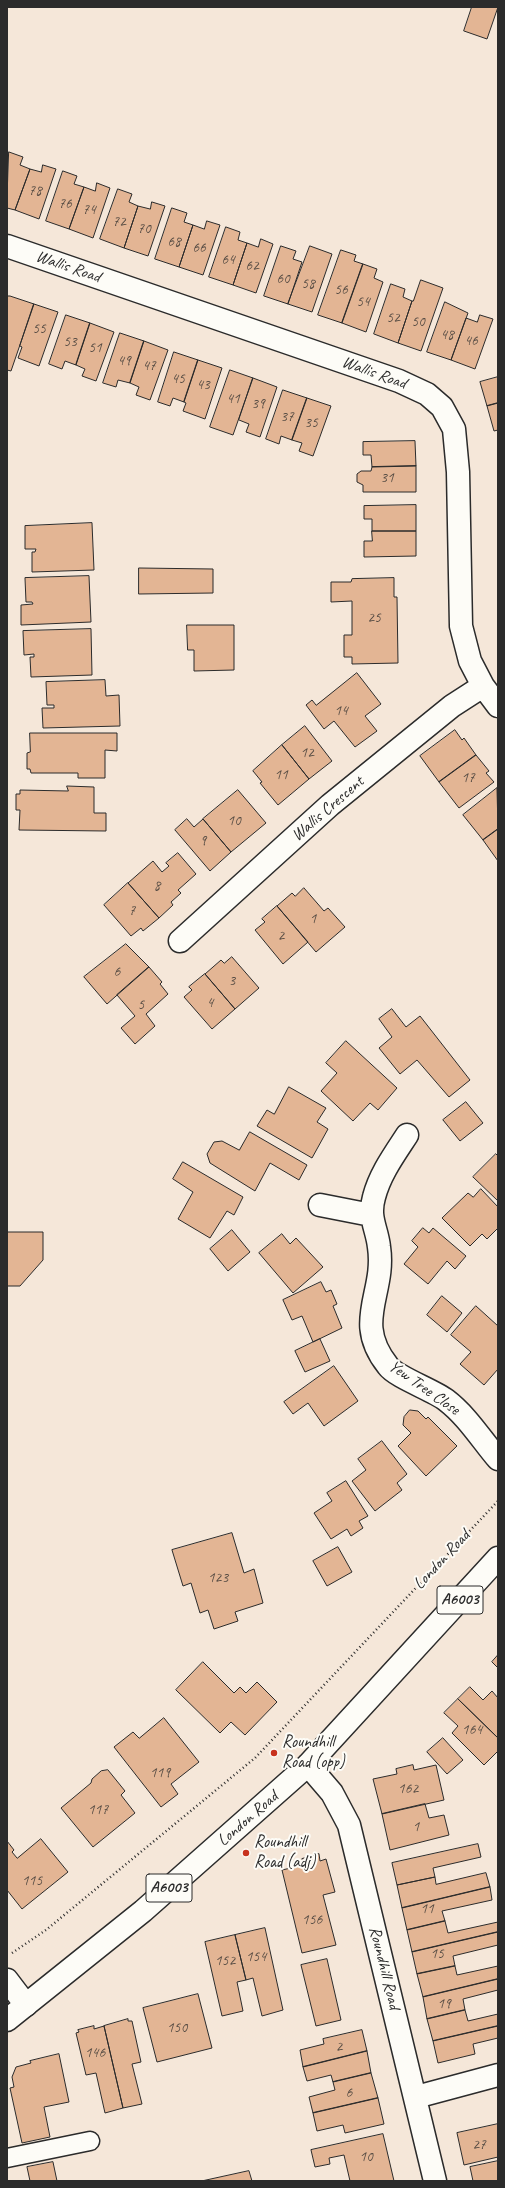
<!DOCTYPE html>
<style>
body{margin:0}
#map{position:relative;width:505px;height:2188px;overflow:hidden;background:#f5e7d9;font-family:Caveat,sans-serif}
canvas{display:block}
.frame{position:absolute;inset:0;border:8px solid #2b2b2b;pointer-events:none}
</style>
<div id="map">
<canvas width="505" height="2188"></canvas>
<div class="frame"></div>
</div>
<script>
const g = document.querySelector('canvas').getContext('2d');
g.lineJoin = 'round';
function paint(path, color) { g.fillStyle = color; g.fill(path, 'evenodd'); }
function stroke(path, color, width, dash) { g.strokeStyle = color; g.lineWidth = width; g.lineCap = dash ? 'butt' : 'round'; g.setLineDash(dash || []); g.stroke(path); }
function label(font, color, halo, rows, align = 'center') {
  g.font = font + ' Caveat,sans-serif'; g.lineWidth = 4; g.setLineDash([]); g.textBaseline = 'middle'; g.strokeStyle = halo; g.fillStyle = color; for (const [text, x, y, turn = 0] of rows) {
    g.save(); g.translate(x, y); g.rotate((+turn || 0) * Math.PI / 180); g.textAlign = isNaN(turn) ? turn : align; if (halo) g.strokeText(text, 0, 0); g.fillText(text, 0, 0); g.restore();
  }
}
const building = new Path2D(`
 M472,7H498L487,39L464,31Z
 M9,152L23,157L20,165L30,169L15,210L7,208Z
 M43,165L56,169L39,219L15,210L30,169L41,172Z
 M63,171L77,176L74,184L84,187L69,229L46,221Z
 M97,183L110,188L93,238L69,229L84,187L95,191Z
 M118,189L132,194L129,202L138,206L124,248L100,239Z
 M152,202L165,206L148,256L124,248L138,206L150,209Z
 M172,208L187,213L184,222L193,225L179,267L155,259Z
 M207,221L220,225L203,275L179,267L193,225L204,229Z
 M226,227L240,232L238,240L247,243L233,285L209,277Z
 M261,239L273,244L256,293L233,285L247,243L258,247Z
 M281,246L296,251L293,259L302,262L288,304L264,296Z
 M310,246L332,254L312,312L288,304Z
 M341,250L356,255L354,261L363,264L342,323L318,315Z
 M363,264L377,269L374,278L383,282L366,332L342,323Z
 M421,280L443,288L421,351L398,343L412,301H413Z
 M391,284L405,289L403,297L412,301L398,343L374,334Z
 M7,296H10L34,304L11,371L7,370Z
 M445,302L468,313L451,360L427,352Z
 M34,304L58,312L39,366L18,358L22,347L20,346Z
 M66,315L90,323L76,365L65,361L62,369L49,364Z
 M480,315L493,319L475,369L451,360L466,318L477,322Z
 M90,323L114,332L96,381L82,376L85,369L76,365Z
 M120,333L144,341L130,383L118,380L116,387L103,383Z
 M144,341L168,350L150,400L136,395L139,387L130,383Z
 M174,352L198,360L184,402L173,398L170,406L158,402Z
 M198,360L222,368L205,419L183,411L186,403L184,402Z
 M230,370L253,378L233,435L210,427Z
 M498,377V403L487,406L480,382Z
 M253,378L277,387L260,437L246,432L249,424L239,420Z
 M283,390L307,398L292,440L281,436L279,444L266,439Z
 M307,398L331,406L313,456L299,451L302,443L292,440Z
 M498,403V430L494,431L487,406Z
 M415,441L416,466L372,467L371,455H363V442Z
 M416,466V492H363V485L357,482V474L361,471H371L372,467Z
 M416,505V531H372V519H364V506Z
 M92,523L94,570L32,572V552H35L36,549H25V526Z
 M372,531H416V556L364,557V541H372Z
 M139,568L213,569V593L139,594Z
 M89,576L91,622L21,625V605L33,604L32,602H26L25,578Z
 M394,578V597H397L398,663L352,664V657H344V635H352V601L331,602V582H351L352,579Z
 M187,625H234V670L194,671V650H188Z
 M91,629L92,675L31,677L30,657H34V654L24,655L23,631Z
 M357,673L381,704L365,716L377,731L355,747L334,721L324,729L306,705L312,700L316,705Z
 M105,680L106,696L119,695L120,726L43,728L42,708H54V705H47L46,682Z
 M305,726L332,761L309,779L282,745Z
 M455,730L462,740L464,738L476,755L439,782L420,756Z
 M30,733H117V751L105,750V778H78V773H31L30,769H27V753L30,752Z
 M282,745L309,779L278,805L260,783L262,782L253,771Z
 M476,755L489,771L486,773L494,782L459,808L439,782Z
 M67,786L94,787V813H106V831L19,830L20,810H16V794H20V790L68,791Z
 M497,788L498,829L483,840L463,815Z
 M238,790L266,823L231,852L203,819Z
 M187,819L194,827L203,819L231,852L210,871L175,830Z
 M498,829V861L483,840Z
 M178,853L196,874L178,890L181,893L171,902L173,905L159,918L128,883L153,861L162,872L169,866L166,863Z
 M128,883L159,918L143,931L141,928L131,936L104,905Z
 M304,888L324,911L328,908L345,927L316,952L277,906L292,893L295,896Z
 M277,906L308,942L283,964L255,930L265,922L262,919Z
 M126,944L149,967L107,1004L84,977Z
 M232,957L259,988L235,1009L205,974L221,960L224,963Z
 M149,967L162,982L160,984L168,994L146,1014L155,1026L135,1044L121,1028L135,1016L117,995Z
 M205,974L235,1009L212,1029L184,997L192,990L189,987Z
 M392,1009L406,1027L420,1016L470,1080L449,1097L417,1060L400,1074L379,1048L392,1037L379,1019Z
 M346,1041L397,1088L378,1110L370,1103L353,1121L321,1091L337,1073L326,1063Z
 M289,1087L326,1108L317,1122L328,1129L312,1158L257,1126L267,1110L274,1114Z
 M466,1102L483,1123L460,1141L443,1120Z
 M250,1132L307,1165L299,1180L270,1163L255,1191L210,1163L207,1154L214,1142L222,1141L239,1150Z
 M496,1154L498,1156V1201L473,1177Z
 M183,1162L243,1197L234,1215L227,1211L210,1238L178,1219L193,1192L173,1179Z
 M481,1189L498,1207V1228L487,1239L482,1234L470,1246L442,1218L468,1193L473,1197Z
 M423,1228L429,1233L433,1228L466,1256L455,1269L447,1261L428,1284L404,1264L418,1247L412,1241Z
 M232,1230L250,1252L228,1271L210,1249Z
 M7,1232H43V1260L20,1286H7Z
 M282,1234L290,1244L296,1238L323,1267L293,1293L259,1253Z
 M321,1282L326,1292L331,1290L337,1304L333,1306L342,1328L313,1342L302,1316L292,1320L283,1300Z
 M442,1296L462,1313L447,1332L427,1315Z
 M476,1306L498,1326V1369L484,1385L460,1364L471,1352L451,1335Z
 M320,1339L330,1361L305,1372L295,1351Z
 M334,1366L358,1401L324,1426L308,1403L293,1414L284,1402Z
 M410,1410L418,1411L426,1419L428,1417L457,1446L426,1476L398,1446L411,1433L403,1425L404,1417Z
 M382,1441L407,1474L397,1483L402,1490L375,1511L352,1481L366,1470L358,1459Z
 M346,1481L368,1516L359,1521L363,1528L351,1536L347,1529L331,1539L314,1513L332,1501L327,1493Z
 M232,1533L244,1573L254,1569L263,1603L235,1612L238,1621L214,1629L208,1610L200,1613L191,1583L183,1586L172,1550Z
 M338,1547L352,1572L327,1586L313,1561Z
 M498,1655V1668L492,1662Z
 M203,1662L234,1693L240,1687L246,1693L257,1682L277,1702L245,1735L231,1722L220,1733L176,1690Z
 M470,1687L483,1700L492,1691L498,1698V1738L458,1699Z
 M458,1699L498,1738V1751L484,1765L452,1733L458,1726L444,1713Z
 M164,1718L199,1762L171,1784L178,1794L161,1807L114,1747L133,1732L139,1738Z
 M443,1738L463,1760L447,1774L427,1752Z
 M413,1765L414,1770L436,1765L444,1800L382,1814L373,1779L397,1774L396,1769Z
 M108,1770L125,1791L121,1795L135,1813L93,1847L61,1808L91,1783L92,1779L101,1771Z
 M425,1804L429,1818L444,1815L449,1835L390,1850L382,1814Z
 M41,1839L68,1872L22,1909L7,1890V1841L14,1850L12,1852L17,1858Z
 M478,1844L481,1857L433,1868L435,1877L397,1885L392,1863Z
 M319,1854L320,1861L326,1859L335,1892L323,1895L336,1945L302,1953L282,1870L304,1865L302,1859Z
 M486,1873L490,1887L402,1908L397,1885L435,1877L436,1884Z
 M490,1887L492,1900L442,1911L445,1921L407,1930L402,1908Z
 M445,1921L448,1933L498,1922V1932L412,1952L407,1930Z
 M265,1928L283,2010L262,2016L253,1978L246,1980L235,1935Z
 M498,1932V1945L453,1956L455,1966L417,1974L412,1952Z
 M235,1935L246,1980L237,1982L243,2011L222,2016L205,1942Z
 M327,1959L341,2020L316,2026L301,1965Z
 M455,1966L457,1975L498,1966V1979L423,1997L417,1974Z
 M498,1979V1990L463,1999L465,2010L427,2019L423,1997Z
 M198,1994L212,2048L157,2062L143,2008Z
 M465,2010L468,2021L498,2014V2026L433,2041L427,2019Z
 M128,2019V2021H132L141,2062L132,2064L142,2104L123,2108L104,2026Z
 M94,2026V2029L104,2026L123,2108L105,2113L96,2073L86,2075L76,2033L79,2032L78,2030Z
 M498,2026V2038L473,2044L475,2054L438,2063L433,2041Z
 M362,2030L367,2051L303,2067L300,2050L324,2044L323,2039Z
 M367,2051L371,2073L333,2082L331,2075L307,2081L303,2067Z
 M59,2054L69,2102L44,2107L50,2137L22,2143L10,2088L14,2087L12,2077L16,2067L31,2063L30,2061Z
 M371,2073L378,2098L313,2113L309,2097L335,2090L333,2082Z
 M378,2098L384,2124L345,2133L343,2125L317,2131L313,2113Z
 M498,2124V2157L464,2165L457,2133Z
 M383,2134L394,2181H350L344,2155L329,2158L330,2164L315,2167L311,2150Z
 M498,2161V2181H473L470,2167Z
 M53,2162L57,2181H30L27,2167Z
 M249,2171L252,2181H202Z`);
const path = new Path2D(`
 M12,1953L46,1930L255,1758L498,1501`);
const lane = new Path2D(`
 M7,2158L90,2141`);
const street = new Path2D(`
 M7,246L399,381L427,394L442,407L454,429L458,472L461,626L470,661L483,686L498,706
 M180,941L330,805L452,706L483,686
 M407,1135C394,1155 380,1174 374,1197C368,1218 377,1228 379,1247C386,1294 352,1321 388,1366C396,1377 433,1390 446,1400C467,1416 481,1439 498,1459
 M320,1205L371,1215
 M308,1765L332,1793L349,1825L435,2181
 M7,1980L26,2005
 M416,2097L498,2075`);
const primary = new Path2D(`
 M7,2020L143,1911L308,1765L498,1558`);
const markers = [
 [274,1753,4,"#c8321e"],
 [246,1853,4,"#c8321e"]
];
const numberNames = [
 ["78",35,191],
 ["76",65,204],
 ["74",89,210],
 ["72",119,222],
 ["70",144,229],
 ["68",174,242],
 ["66",199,248],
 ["64",228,260],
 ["62",252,266],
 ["60",283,279],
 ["58",308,284],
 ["56",341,290],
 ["54",363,302],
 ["52",393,318],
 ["50",418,322],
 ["55",39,329],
 ["48",447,335],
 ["46",471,341],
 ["53",70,342],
 ["51",95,348],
 ["49",124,361],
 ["47",149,366],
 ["45",178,379],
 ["43",203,385],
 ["41",233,399],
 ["39",258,404],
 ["37",287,417],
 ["35",311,423],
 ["31",387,478],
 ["25",374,618],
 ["14",341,711],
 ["12",307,753],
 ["11",281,775],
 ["17",468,778],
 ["10",234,821],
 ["9",203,841],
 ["8",157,886],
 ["7",132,911],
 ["1",313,919],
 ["2",281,936],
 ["6",117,972],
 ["3",232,981],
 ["4",210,1003],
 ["5",141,1005],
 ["123",218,1578],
 ["164",472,1730],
 ["119",160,1773],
 ["162",408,1789],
 ["117",98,1810],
 ["1",416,1827],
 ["115",32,1881],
 ["11",427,1909],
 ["156",312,1920],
 ["15",437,1954],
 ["154",256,1957],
 ["152",225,1961],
 ["19",444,2004],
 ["150",177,2028],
 ["2",339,2047],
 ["146",95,2053],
 ["6",349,2093],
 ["27",479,2145],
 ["10",366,2157]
];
const shields = [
 [460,1600,46],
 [169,1888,46]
];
const shieldNames = [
 ["A6003",460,1600],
 ["A6003",169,1888]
];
const streetNames = [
 ["Wallis Road",68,267,19],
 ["Wallis Road",374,373,20],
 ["Wallis Crescent",328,809,-41],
 ["Yew Tree Close",424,1388,35],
 ["London Road",442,1560,-47],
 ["London Road",248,1819,-41],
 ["Roundhill Road",384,1968,76]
];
const poiNames = [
 ["Roundhill",282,1743],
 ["Road (opp)",282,1763],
 ["Roundhill",254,1843],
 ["Road (adj)",254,1863]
];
paint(building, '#e3b594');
stroke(building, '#2b2b2b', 1);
stroke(lane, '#2b2b2b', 21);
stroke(street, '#2b2b2b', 25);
stroke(primary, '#2b2b2b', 25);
stroke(path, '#2b2b2b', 2.5, [1, 3]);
stroke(lane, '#fdfcf7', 18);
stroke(street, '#fdfcf7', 22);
stroke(primary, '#fdfcf7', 22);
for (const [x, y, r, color] of markers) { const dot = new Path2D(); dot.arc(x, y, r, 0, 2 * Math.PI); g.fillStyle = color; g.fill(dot); stroke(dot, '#fdfcf7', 1.5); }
label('15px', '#594e45', null, numberNames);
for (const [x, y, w] of shields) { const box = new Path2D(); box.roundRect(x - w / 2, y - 14, w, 28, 3); g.fillStyle = '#fdfcf7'; g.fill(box); stroke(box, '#2b2b2b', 1); }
label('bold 16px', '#2b2b2b', null, shieldNames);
label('17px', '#2b2b2b', '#fdfcf7', streetNames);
label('17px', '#2b2b2b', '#fdfcf7', poiNames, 'left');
</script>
